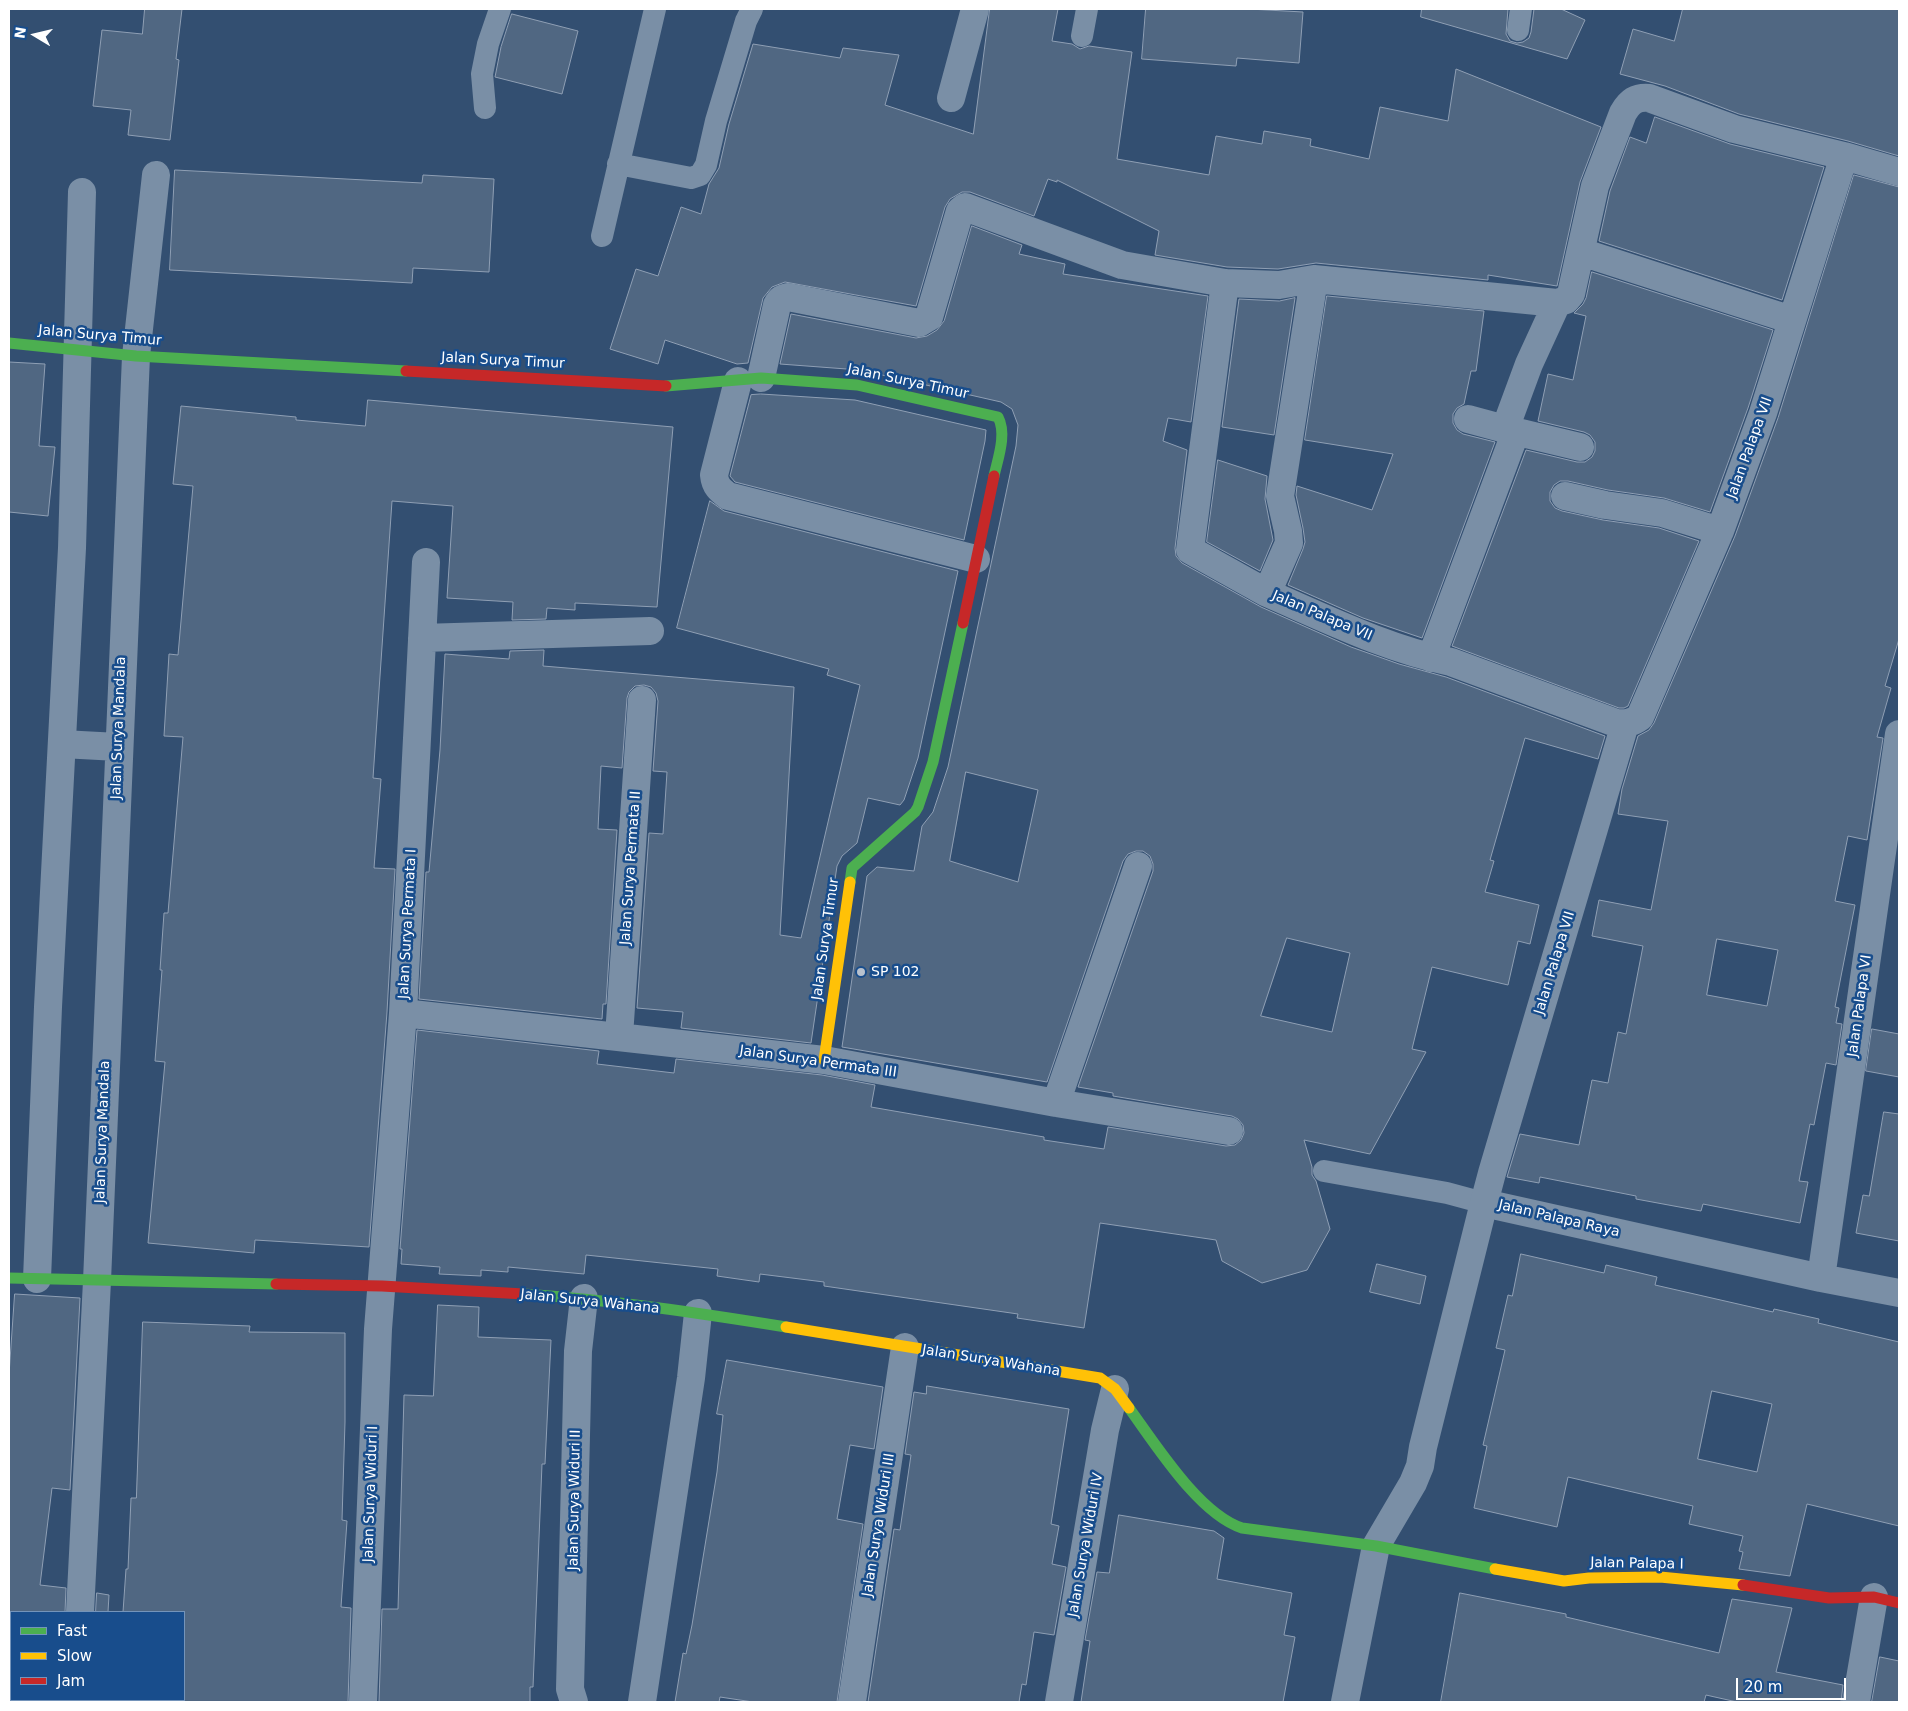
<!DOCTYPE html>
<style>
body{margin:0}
#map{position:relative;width:1908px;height:1711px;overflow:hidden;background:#334f71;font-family:"DejaVu Sans",sans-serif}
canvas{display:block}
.frame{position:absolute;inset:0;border:10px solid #fff;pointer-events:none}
.legend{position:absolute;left:10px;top:1611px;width:175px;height:90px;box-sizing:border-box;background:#184d8c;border:1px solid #7494ba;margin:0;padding:6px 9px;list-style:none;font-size:15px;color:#fff}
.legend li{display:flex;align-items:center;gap:10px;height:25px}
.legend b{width:25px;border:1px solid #7494ba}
.north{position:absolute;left:10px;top:10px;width:50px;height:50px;-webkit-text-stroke:4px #184d8c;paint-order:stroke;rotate:279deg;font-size:14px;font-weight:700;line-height:20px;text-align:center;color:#fff}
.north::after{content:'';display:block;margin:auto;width:18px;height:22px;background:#fff;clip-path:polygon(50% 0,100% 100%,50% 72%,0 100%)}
.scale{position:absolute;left:1736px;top:1678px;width:110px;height:22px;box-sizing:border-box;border:2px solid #fff;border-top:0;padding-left:6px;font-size:15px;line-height:18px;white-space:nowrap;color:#fff;-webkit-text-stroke:4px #184d8c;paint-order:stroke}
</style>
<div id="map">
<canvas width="1908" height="1711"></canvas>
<div class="frame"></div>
<ul class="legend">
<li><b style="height:6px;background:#4caf50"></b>Fast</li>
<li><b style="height:6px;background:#ffc107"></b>Slow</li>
<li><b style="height:6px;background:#c62828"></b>Jam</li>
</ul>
<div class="north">N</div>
<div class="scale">20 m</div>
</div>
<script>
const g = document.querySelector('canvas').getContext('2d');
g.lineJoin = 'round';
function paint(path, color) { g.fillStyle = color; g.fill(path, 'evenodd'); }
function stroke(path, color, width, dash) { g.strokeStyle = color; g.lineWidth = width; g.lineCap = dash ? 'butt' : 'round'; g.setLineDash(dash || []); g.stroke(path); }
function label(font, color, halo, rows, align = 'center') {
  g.font = font + ' "DejaVu Sans",sans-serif'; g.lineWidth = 5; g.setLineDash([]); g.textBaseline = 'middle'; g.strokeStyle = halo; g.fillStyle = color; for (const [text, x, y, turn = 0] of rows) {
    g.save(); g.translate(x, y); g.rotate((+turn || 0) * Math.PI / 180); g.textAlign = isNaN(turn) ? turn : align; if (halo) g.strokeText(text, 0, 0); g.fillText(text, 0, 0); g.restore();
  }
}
const building = new Path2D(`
 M145,9H182L176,59L179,60L170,140L128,135L131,110L93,106L102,30L142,34Z
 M990,9H1058L1052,41L1072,44L1080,49L1089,46L1132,52L1117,159L1209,175L1216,136L1262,144L1264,131L1311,139L1310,146L1369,159L1380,107L1448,121L1456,69L1601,127L1580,182L1557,286L1488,275V280L1316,263L1278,269L1227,267L1155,255L1159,231L1057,180V182L1048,179L1034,216L970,192H962L950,199L945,207L916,306L785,282L772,287L763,298L748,363L737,364L665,340L658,364L610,349L636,269L658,276L681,207L701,214L709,184L719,168L729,124L753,44L840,58L843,48L899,55L885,105L973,134Z
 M1146,9H1249L1303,12L1299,63L1237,58L1236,66L1142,59Z
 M1422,9H1508L1506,34L1510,41L1517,43L1523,42L1529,38L1531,32L1534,9H1561L1585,20L1567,59L1421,17Z
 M1683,9H1899V156L1848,141L1739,114L1665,86L1620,74L1633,29L1674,41Z
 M512,14L578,31L562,94L495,77L501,47Z
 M1655,117L1730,144L1824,167L1782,300L1599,241L1610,191L1630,137L1646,143Z
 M175,170L422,183L423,175L494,179L489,272L413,268L412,283L170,270Z
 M1854,175L1899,187V639L1885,686L1891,688L1877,737L1883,738L1867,840L1848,836L1835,901L1855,905L1835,1007L1839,1008L1836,1023L1842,1024L1836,1065L1826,1063L1814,1125L1810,1124L1799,1181L1808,1182L1800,1223L1703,1204L1701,1211L1636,1199V1196L1540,1177L1539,1183L1507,1177L1520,1134L1579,1145L1592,1080L1608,1083L1618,1032L1626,1034L1643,946L1592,936L1599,900L1651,910L1668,821L1618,814L1622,789L1638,736L1649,730L1654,723L1735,536L1778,418ZM1717,939L1778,950L1767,1006L1707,995Z
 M972,226L1022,245L1019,254L1065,264L1063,274L1208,296L1191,422L1168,418L1163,441L1187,450L1175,548L1176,556L1182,563L1261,607L1351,647L1399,664L1446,677L1605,736L1598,759L1525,738L1490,860L1494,861L1485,892L1539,905L1530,944L1518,941L1508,985L1432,967L1412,1049L1426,1052L1370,1154L1304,1140L1312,1167V1175L1316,1181L1330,1229L1307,1270L1262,1283L1222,1261L1216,1240L1100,1223L1084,1328L1017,1318L1018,1314L824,1286V1282L760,1274L759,1282L717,1276L718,1269L586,1255L584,1274L508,1267V1272L481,1270V1276L439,1274L440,1267L401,1264L402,1249H400L417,1030L599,1051L597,1064L674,1073L676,1059L822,1075L875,1085L871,1107L1044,1137V1140L1104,1149L1108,1127L1226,1146L1235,1145L1241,1140L1244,1133L1243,1125L1238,1119L1232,1116L1113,1096V1093L1078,1087L1153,871V864L1150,856L1143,851H1136L1128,854L1123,861L1047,1082L842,1047L867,876L877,867L914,871L922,826L933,812L948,767L1016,446L1018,425L1012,409L1001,402L860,370L780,364L791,314L916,338L927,336L937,330L944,321ZM966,772L1038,790L1018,882L950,861ZM1287,938L1350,953L1332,1032L1261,1016Z
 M1592,272L1773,330L1748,408L1710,512L1664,498L1608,490L1568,481H1560L1554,485L1550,492V501L1555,508L1562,511L1603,520L1659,528L1699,541L1628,706L1624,708H1619L1452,646L1526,450L1577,462H1585L1592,457L1595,451V442L1590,435L1584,432L1538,421L1548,374L1573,380L1586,316L1574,313L1583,304L1586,298Z
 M1327,296L1484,311L1476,371H1471L1464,404L1457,408L1453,414V423L1457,430L1463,434L1495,442L1422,638L1363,618L1288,585L1303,549L1305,542L1303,528L1296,495L1297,486L1372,510L1393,454L1305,440Z
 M1295,298L1274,435L1222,427L1239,299L1279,301Z
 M9,362L45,364L39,446L55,447L48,516L9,512Z
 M761,394L855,400L986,430L985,441L964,540L735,482L730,476L751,395Z
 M368,400L673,427L657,607L575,603V610L547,608L546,619L512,620L513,602L447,598L453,506L392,501L373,778L381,779L374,868L395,869L387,1012L369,1247L255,1240L254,1253L148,1243L165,1062L155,1061L162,970H160L164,913H168L183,737L164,736L169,654L178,655L193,486L173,484L181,406L296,417V420L365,426Z
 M1218,460L1267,476L1265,499L1273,540L1260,571L1207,542Z
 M710,501L724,511L958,571L918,758L904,800L900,805L868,798L857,843L842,856L837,866L811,1043L681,1028L683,1012L637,1008L649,833L663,834L667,772L653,771L658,701L656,693L651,687L644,685L635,686L629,692L627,698L622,768L601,766L598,829L617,830L606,1004H603L602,1019L419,999L426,872H429L440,750L445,654L509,659L510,651L544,650L543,666L794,687L780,935L801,938L860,685L827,675L829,669L677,628Z
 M1872,1029L1899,1034V1077L1866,1071Z
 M1884,1112L1899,1114V1241L1856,1233L1863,1195L1869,1196Z
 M1521,1254L1604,1273L1606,1265L1657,1277L1655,1285L1773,1312L1774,1309L1819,1319L1818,1323L1899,1342V1526L1807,1504L1790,1576L1739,1569L1743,1552L1739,1551L1743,1536L1689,1524L1693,1506L1568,1477L1557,1527L1474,1508L1487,1446L1483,1445L1505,1350L1496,1348L1508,1295L1512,1296ZM1712,1391L1772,1404L1757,1472L1698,1459Z
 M1377,1264L1426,1276L1420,1304L1370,1292Z
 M15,1294L80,1298L70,1490L52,1488L40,1585L66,1588L65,1612H9V1375Z
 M438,1305L479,1307L478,1337L551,1340L545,1464H542L533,1687H530V1702H379L382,1609H398L404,1395L433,1396Z
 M143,1322L250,1326L249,1332L345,1333V1422L342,1520L347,1521L341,1607L351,1608L348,1702H184V1612H123L126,1569H128L131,1498H136Z
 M727,1360L883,1387L874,1449L850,1445L837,1519L863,1524L837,1702H753L720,1697L719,1702H675L683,1653L686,1654L692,1625L717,1472L723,1415L717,1414Z
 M927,1386L1069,1409L1051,1524L1059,1526L1052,1564L1066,1567L1054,1635L1034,1632L1026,1685L1022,1684L1019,1702H868L894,1529L900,1530L911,1455L905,1454L914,1392L926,1394Z
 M1119,1515L1214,1531L1224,1538L1217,1579L1292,1593L1284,1635L1295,1637L1283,1702H1081L1090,1641L1085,1640L1097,1572L1109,1573Z
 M97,1593L109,1595L108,1612H96Z
 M1460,1593L1566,1614V1617L1719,1653L1732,1599L1792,1608L1776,1672L1843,1685L1841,1702H1737L1706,1695L1704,1702H1441Z
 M1880,1657L1899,1661V1702H1872Z`);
const lane = new Path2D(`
 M1518,30L1521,9
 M1082,36L1087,9
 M485,108L482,74L488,44L500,9
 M618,164L691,178L700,175L706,165L716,121L746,21L752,9
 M602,236L655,9
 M1324,1171L1447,1193L1484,1203`);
const street = new Path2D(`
 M951,98L975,9
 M1581,252L1792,320
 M1314,279L1280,496L1288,531L1289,543L1267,593C1327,619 1387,649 1451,662L1616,723C1626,724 1632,723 1640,717L1720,531L1763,413L1844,156
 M1225,283L1190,550L1267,593
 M761,378L777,305C780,299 783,298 788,297L919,323L929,317L960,211L965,207L1122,265L1225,283L1279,285L1314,279L1557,303L1566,300L1571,294L1595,186L1623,113C1630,101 1636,97 1649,98L1734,129L1844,156L1899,172
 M738,381L714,475C715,486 720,490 728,496L976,559
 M1468,419L1505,429L1529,364L1557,303
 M1505,429L1580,447
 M1565,496L1605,505L1662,513L1720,531
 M422,638L650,631
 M1431,658L1516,431
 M62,744L118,747
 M403,1013L824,1060L1056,1103L1229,1131
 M619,1036L642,700
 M1056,1103L1138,866
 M1484,1203L1492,1173L1625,724
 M1821,1278L1899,734
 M37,1279L48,1007L72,548L82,192
 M80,1612L97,1281L136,356L156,175
 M76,1702V1700
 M363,1702L378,1329L403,1013L426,562
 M574,1702L570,1689L578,1351L584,1298
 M642,1702L691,1378L698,1313
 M852,1702L905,1347
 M1059,1702L1105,1430L1115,1389
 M1345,1702L1376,1546L1413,1483L1420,1466L1423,1447L1484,1203L1821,1278L1899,1293
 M1856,1702L1874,1597`);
const fast = new Path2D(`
 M9,343L136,356L406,371
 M666,386L761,378L857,385L998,417C1007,434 998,458 994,476
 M850,882L852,868L915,812L918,807L933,762L963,623
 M9,1278L276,1284
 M524,1294C612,1300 699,1313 786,1327
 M1129,1408C1156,1445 1199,1514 1242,1528L1376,1546L1495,1569`);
const slow = new Path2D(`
 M824,1060L850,882
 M786,1327L1100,1378L1115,1389L1129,1408
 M1495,1569L1564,1581L1589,1578L1660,1577L1743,1585`);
const jam = new Path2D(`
 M406,371L666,386
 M963,623L994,476
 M276,1284L382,1286L524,1294
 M1743,1585L1829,1598L1874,1597L1899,1603`);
const markers = [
 [861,972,5,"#b8c1cd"]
];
const streetNames = [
 ["Jalan Surya Timur",100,336,5],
 ["Jalan Surya Timur",503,361,3],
 ["Jalan Surya Timur",908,382,12],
 ["Jalan Palapa VII",1750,448,-70],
 ["Jalan Palapa VII",1322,616,23],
 ["Jalan Surya Mandala",119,728,-88],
 ["Jalan Surya Permata II",631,868,-86],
 ["Jalan Surya Permata I",408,924,-87],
 ["Jalan Surya Timur",826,939,-82],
 ["Jalan Palapa VII",1555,963,-73],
 ["Jalan Palapa VI",1860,1006,-82],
 ["Jalan Surya Permata III",818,1062,8],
 ["Jalan Surya Mandala",103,1132,-88],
 ["Jalan Palapa Raya",1559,1219,13],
 ["Jalan Surya Wahana",590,1302,6],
 ["Jalan Surya Wahana",991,1361,9],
 ["Jalan Surya Widuri I",371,1494,-88],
 ["Jalan Surya Widuri II",575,1500,-89],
 ["Jalan Surya Widuri III",879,1525,-81],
 ["Jalan Surya Widuri IV",1086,1545,-80],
 ["Jalan Palapa I",1637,1564,1]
];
const poiNames = [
 ["SP 102",871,972]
];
paint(building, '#506782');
stroke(building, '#8f9fb4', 1);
stroke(lane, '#7a8fa6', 22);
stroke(street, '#7a8fa6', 28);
stroke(fast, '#4caf50', 11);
stroke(slow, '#ffc107', 11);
stroke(jam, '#c62828', 11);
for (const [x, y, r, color] of markers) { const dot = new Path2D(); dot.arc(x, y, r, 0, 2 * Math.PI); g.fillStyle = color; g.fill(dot); stroke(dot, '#184d8c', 2); }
label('14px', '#fff', '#184d8c', streetNames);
label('14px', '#fff', '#184d8c', poiNames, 'left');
</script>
